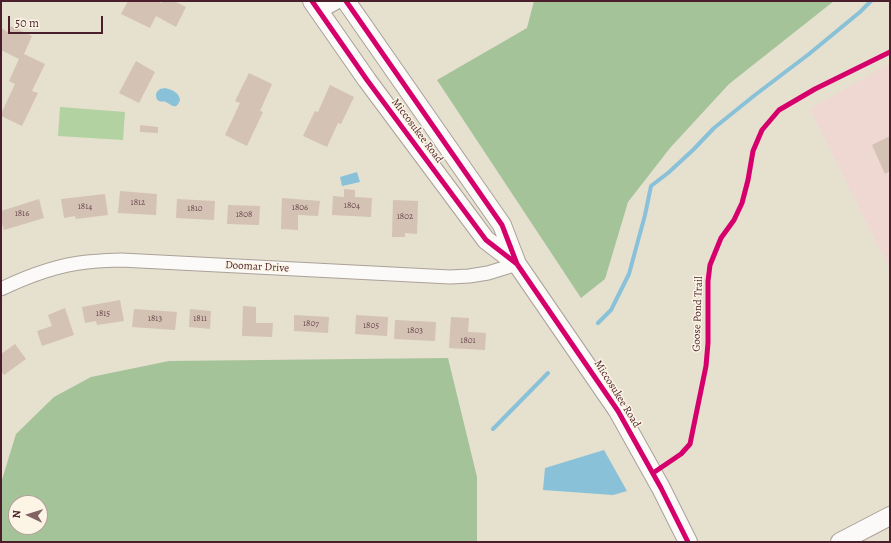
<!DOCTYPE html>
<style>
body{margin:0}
#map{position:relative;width:891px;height:543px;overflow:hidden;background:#e6e0cf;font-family:Alegreya,serif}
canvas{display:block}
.frame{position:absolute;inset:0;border:2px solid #4a1f2b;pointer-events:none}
.north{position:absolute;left:8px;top:495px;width:40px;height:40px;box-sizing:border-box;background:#fcf5e5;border:1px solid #b59f9b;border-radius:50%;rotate:274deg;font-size:11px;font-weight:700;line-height:16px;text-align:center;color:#4a1f2b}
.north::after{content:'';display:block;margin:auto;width:14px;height:18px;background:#816364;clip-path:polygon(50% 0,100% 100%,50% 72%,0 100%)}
.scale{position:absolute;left:8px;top:16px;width:95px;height:18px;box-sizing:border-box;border:2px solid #4a1f2b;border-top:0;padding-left:5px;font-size:12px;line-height:14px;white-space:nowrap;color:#4a1f2b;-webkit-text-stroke:3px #fcf5e5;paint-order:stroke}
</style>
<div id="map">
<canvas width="891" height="543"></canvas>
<div class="frame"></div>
<div class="north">N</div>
<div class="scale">50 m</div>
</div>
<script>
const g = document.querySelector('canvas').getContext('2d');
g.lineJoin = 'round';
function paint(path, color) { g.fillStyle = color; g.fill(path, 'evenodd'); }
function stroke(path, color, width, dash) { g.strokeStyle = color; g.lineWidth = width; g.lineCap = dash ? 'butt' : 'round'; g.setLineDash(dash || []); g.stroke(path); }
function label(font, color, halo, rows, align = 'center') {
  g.font = font + ' Alegreya,serif'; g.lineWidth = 3; g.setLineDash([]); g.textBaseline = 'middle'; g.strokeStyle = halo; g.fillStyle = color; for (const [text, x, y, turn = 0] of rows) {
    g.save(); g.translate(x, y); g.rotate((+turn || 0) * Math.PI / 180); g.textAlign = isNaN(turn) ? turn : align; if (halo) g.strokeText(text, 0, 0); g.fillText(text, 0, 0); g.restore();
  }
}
const built = new Path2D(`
 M890,63V270L810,109Z`);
const green = new Path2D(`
 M60,107L125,112L123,140L58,136Z`);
const forest = new Path2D(`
 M534,1H834L729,84L670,148L628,202L605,279L581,298L437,80L527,28Z
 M448,358L477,477V542H1V483L16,434L54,397L91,377L169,361ZM16,503H40V527H16Z`);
const water = new Path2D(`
 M165,88C172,90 179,92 180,100C176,111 172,105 166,102C164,101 161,102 159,101C155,99 155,92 159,90C160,88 163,89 165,88Z
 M357,172L360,182L342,186L340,177Z
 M604,450L627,491L613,495L543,490L545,468Z`);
const stream = new Path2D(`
 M598,323L611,310L629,274L645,215L651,186L668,173L693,150L714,128L755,95L809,54L860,12L871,1
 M493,429L548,373`);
const building = new Path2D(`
 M128,1H156L161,3L162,1H174L186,7L176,27L156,16L150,28L121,14Z
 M11,26L32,36L24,54L45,64L32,91L38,93L22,126L1,116V114L15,84L9,81L19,59L1,50V28L8,32Z
 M136,61L155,72L139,103L119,93Z
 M249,73L272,84L260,111L263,112L247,146L225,135L240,103L235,101Z
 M330,85L354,97L341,124L338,123L327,147L303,136L315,111L318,112Z
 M140,125L158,127V133L140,132Z
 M890,136V171L885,174L872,145Z
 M344,189L355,190V197L372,198L371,217L332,215L333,196L344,197Z
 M120,191L157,194L156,215L118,213Z
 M105,194L108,215L76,219L75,216L64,218L61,199Z
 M282,198L320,201L318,216L298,215V230L281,229Z
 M39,199L44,218L4,230L1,221V211Z
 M177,199L215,201L214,220L176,218Z
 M393,200L418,201L417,234L405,233V237H392Z
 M228,205L260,206L259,225L227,224Z
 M120,300L124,321L97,325L96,321L85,323L82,307Z
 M243,306L256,307V323H273L272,337L242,336Z
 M65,308L74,335L42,346L37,331L52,326L48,315Z
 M134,309L177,312L175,330L132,327Z
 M190,309L211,311L210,329L189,327Z
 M294,315L329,317L328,333L294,331Z
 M356,315L388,317L387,336L355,334Z
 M451,317L469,318L468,332L486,333L485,350L449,348Z
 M395,320L436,322L435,341L394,339Z
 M15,344L26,359L4,375L1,371V354Z`);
const street = new Path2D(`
 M1,289C28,276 57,265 87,262C98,261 110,260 121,260L450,277L469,276L488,273L517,264`);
const secondary = new Path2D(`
 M312,1L367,80L486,240L516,263
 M346,1L502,225L517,264L618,411L661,488L688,542
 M318,10L334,1
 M840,542L890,516`);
const cycleway = new Path2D(`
 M312,1L367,80L486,240L517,264
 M346,1L502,225L517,264L618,411L661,488L688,542
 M653,473L681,454L690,444L706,366L708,343V281L710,265L721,238L734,220L742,203L748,180L753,151L762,130L779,110L815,89L890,52`);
const numberNames = [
 ["1812",138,203],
 ["1804",352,206],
 ["1814",85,207],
 ["1806",300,208],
 ["1810",195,209],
 ["1816",22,214],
 ["1808",244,215],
 ["1802",405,217],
 ["1815",103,314],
 ["1813",155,319],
 ["1811",200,319],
 ["1807",311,324],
 ["1805",371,326],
 ["1803",415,331],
 ["1801",468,341]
];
const streetNames = [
 ["Miccosukee Road",417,131,53],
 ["Doomar Drive",257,267,3],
 ["Goose Pond Trail",698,314,-88],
 ["Miccosukee Road",617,394,58]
];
paint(built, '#efd7d2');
paint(green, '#b2d2a2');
paint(forest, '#a4c399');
paint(water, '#89c1d8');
stroke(stream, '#89c1d8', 4);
paint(building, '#d4c2b5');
stroke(street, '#aaa199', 15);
stroke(secondary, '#aaa199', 20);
stroke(street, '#fbfaf8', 13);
stroke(secondary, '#fbfaf8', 18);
stroke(cycleway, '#d6006c', 5);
label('9px', '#6c484e', null, numberNames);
label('11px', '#4a1f2b', '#fcf5e5', streetNames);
</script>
